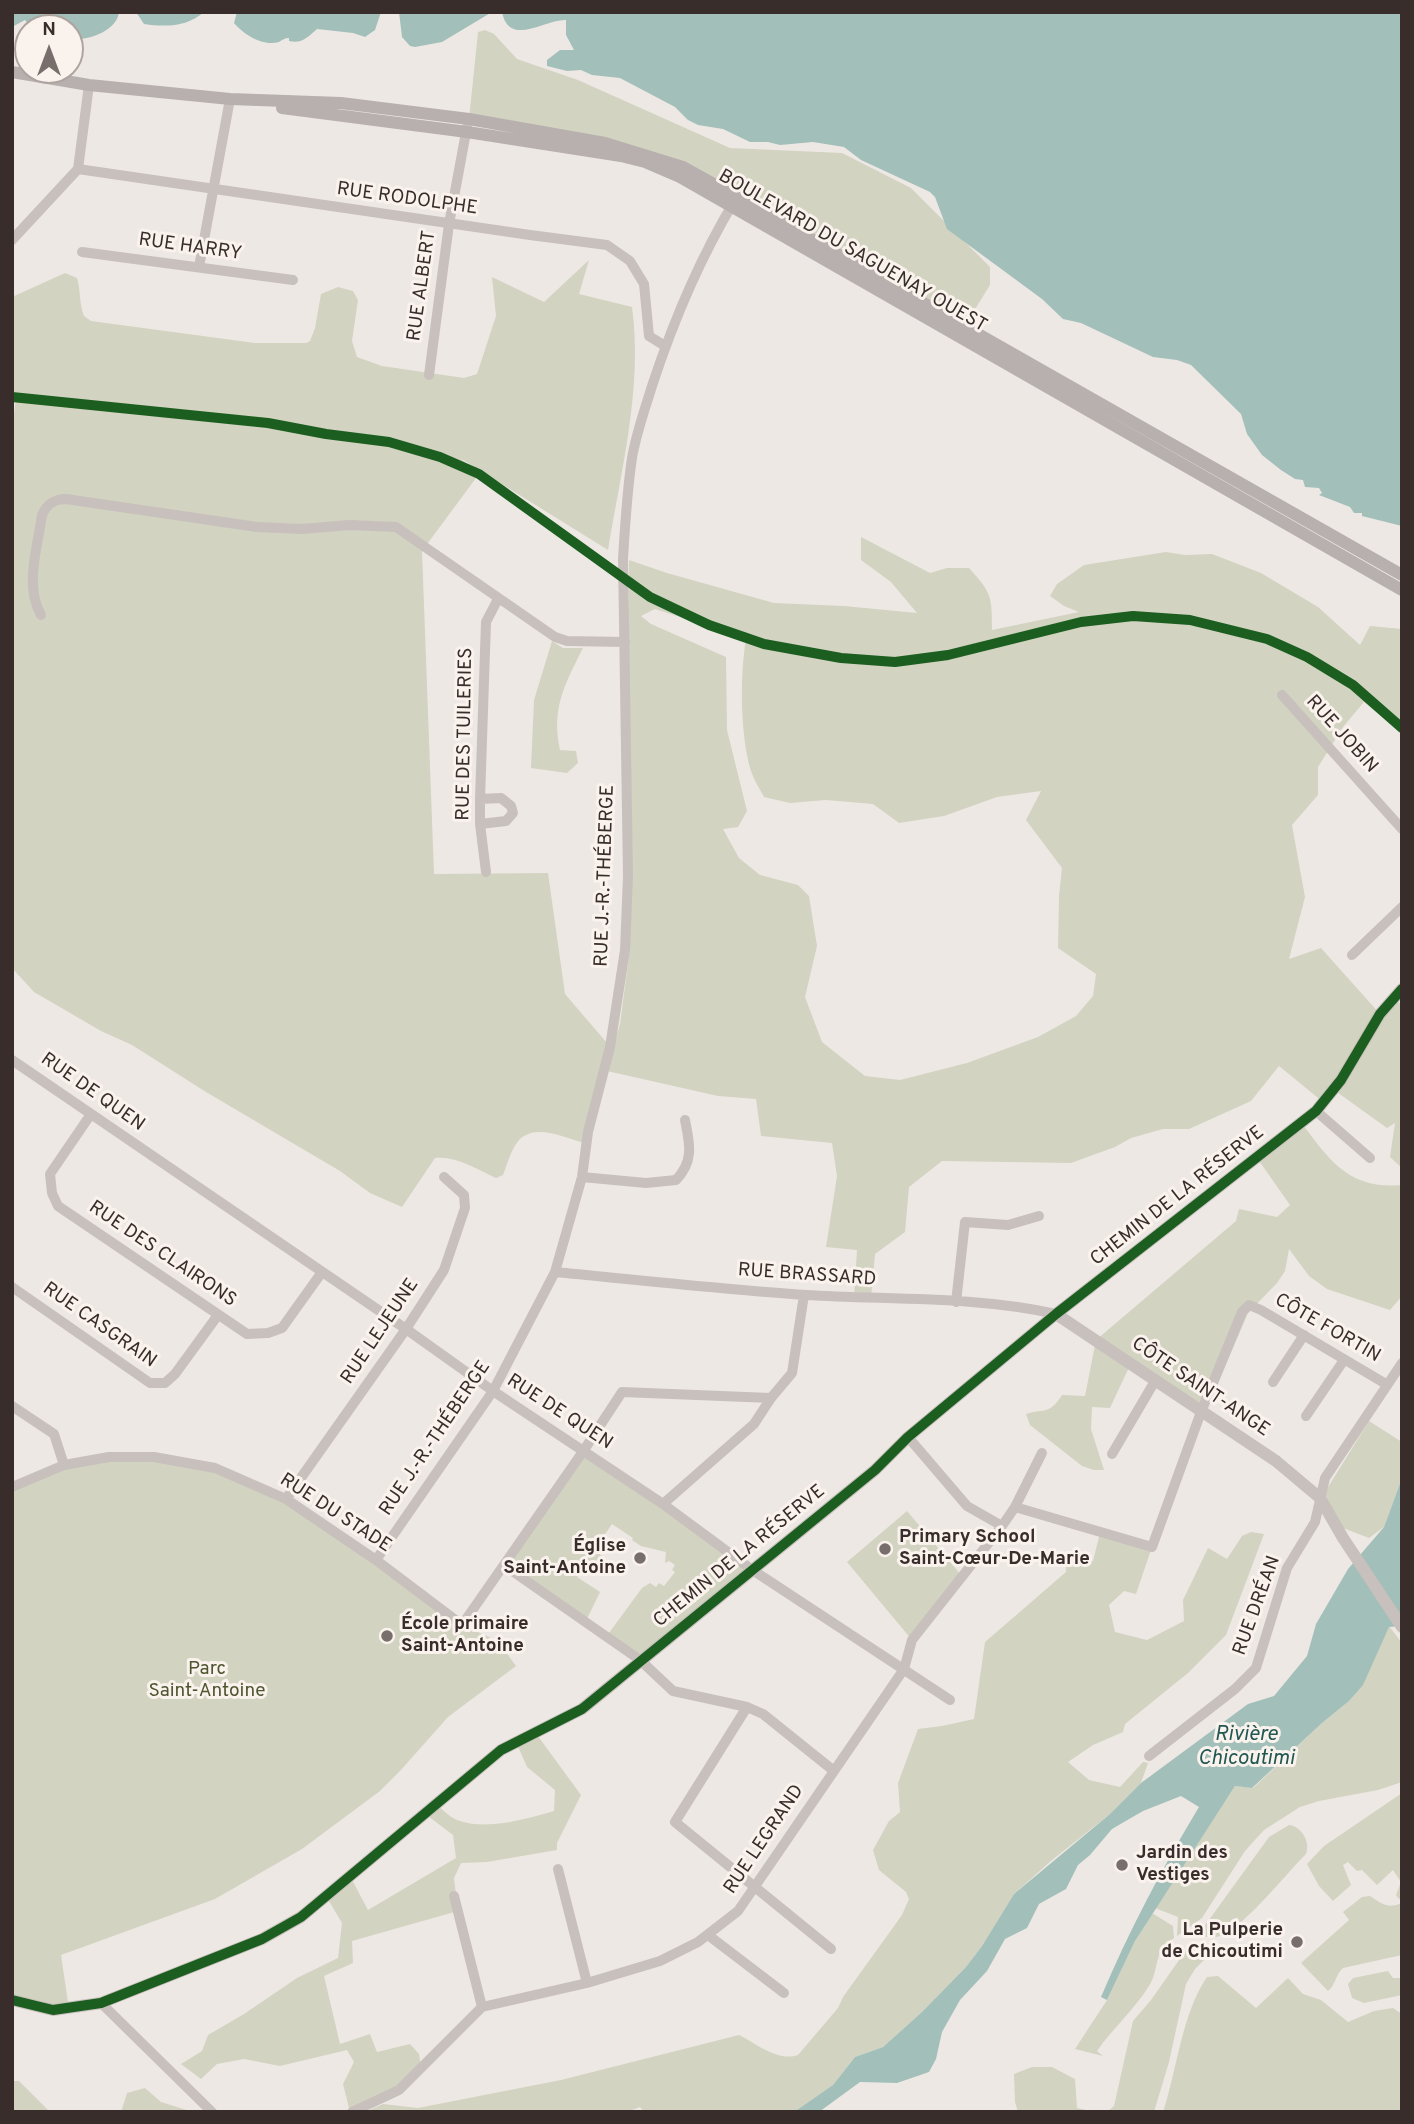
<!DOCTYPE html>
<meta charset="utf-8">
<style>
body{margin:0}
#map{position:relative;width:1414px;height:2124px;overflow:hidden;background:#eee8e5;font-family:Overpass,sans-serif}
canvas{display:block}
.frame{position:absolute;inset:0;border:14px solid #392d2b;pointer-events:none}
.north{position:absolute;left:14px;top:14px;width:70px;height:70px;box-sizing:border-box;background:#faf2ed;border:2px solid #ada39f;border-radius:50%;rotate:0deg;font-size:19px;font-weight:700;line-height:28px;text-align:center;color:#392d2b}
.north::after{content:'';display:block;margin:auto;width:24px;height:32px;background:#786e6c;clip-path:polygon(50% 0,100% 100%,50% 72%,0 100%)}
</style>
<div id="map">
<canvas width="1414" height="2124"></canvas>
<div class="frame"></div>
<div class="north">N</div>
</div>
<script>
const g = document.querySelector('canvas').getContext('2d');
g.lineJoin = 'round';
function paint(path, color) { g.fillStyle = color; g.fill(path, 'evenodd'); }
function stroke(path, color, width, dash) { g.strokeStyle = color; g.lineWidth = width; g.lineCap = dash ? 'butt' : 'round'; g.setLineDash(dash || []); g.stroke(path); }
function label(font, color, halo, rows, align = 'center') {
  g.font = font + ' Overpass,sans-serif'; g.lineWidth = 6; g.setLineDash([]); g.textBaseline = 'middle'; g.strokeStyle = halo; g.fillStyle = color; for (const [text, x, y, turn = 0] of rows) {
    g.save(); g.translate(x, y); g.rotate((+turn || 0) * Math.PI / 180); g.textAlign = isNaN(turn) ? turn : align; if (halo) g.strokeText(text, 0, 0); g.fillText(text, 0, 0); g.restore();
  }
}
const green = new Path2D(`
 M485,30L494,34L517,59L578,80L730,148L842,153L911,188L990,267V285L964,327L683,167L469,119L478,32Z
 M589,260L579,294L632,307C643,387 621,471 608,550L460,458L479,474L422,551L434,874L548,873L565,994L607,1043L584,1143C563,1137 531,1121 516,1144C510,1153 507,1165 503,1175L496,1178C476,1169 457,1156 435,1158L402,1207L370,1193L340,1171L206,1092L132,1045L101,1031L34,992L12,968V429L16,398L12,397V297L65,273L77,278C81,292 79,303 84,316L91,321L255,343H306L310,341L315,328L321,294L338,287L353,291L358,300L352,341L357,357L382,366L464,378L477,374L496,316L492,277L544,302Z
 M861,537L930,573L947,568H969C992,593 992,597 992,630L1079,612L1064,606L1050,596L1057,584L1084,565L1166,552L1185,555L1212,554L1261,573L1318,607L1360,645L1370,626L1402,629V733L1364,702L1343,727L1318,767V795L1292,825L1305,897L1289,959L1321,948L1380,1014L1393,998L1402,1005V1168L1390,1157L1395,1123L1387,1128L1334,1090L1323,1102L1279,1066L1251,1101L1189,1129H1163L1131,1138L1115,1147L1071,1163L942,1161L909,1187L905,1232L875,1254L871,1298L854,1297L857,1250L826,1247L837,1176L832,1143L761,1136L756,1099L718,1096L607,1071L620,1024L630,948L628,649L629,560L667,573L774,603L844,606L917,613L891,582L861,560ZM655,609L746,638C740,676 740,730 750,768C753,778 759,788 764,797L790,803L826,800L873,804L899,823L944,816L997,797L1041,791L1026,820L1062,868L1059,896L1058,948L1096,974L1093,996L1076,1016L1038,1037L967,1063L900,1080L865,1076L822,1042L805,997L817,946L809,896L798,885L760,875L739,858L723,829L738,827L747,811L727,730L726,657L651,624L641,616Z
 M552,641L563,648H583C565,684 551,708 560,750L576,751L578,763L567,773L531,768L534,700Z
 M1301,1122C1329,1160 1349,1190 1402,1185V1296L1390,1310L1327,1289L1309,1276L1289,1249L1285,1271L1277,1283L1248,1313L1206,1411L1131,1363L1110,1408L1092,1407L1091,1429L1104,1470H1094L1082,1466L1030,1425L1026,1414C1046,1408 1049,1415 1062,1395L1085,1396L1096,1340L1236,1221L1239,1209L1277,1217L1290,1205L1257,1158Z
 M1369,1421L1402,1442V1478L1384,1527L1369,1538L1343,1528L1329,1506L1325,1492Z
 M584,1450L751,1569L640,1660L606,1637L642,1588L650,1583L656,1587L659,1583L664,1586L675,1572L672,1570L675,1565L669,1561L665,1563L666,1552L641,1546L632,1540L633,1538L612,1524L597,1546L600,1549L598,1553L602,1556L593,1569L586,1565L577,1577L600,1592L585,1623L505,1566Z
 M112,1454L168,1455L225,1469L251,1479L462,1625L498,1641L516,1666L448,1717L400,1771L380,1791L302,1849L215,1899L61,1955L69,2009L12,1999V1483Z
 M907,1511L962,1576L912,1640L847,1562Z
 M1251,1532L1264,1534L1226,1635L1188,1673L1125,1724L1123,1732L1093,1745L1068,1762L1089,1780L1120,1787L1143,1762L1148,1763L1141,1783L1110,1814L1052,1860L1014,1894L982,1946L966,1967L922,2012L883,2047L855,2057L833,2085L794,2112H644L640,2107L627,2112H365L383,2104L418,2108L561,2080L739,2035C757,2044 778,2062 798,2055L838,2008L843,1997L902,1915L909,1899L906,1892L879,1870L873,1850L889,1821L900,1812L898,1783L918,1729L942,1726L974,1719L985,1642L1066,1572L1065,1555L1093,1561L1100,1533L1152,1547L1136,1594L1124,1591L1109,1605L1115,1632L1147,1640L1184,1621L1183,1600L1208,1548L1227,1559L1242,1536Z
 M1389,1626L1402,1643V1782L1378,1790L1319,1801L1300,1807L1264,1830L1245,1851L1202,1918L1177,1936L1178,1917L1155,1908L1235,1786L1253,1788L1322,1723L1349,1701L1362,1685Z
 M535,1732L581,1795L557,1843V1850L487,1862L461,1863L454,1878L458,1911L352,1941L353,1963L324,1976L340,2044L370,2034L377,2052L410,2044L419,2054L421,2067L399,2090L350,2112L343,2084L354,2062L347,2050L280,2066L244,2059L217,2064L201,2079L181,2064L202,2051L208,2035L244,2014L297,1978L338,1958L342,1923L326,1896L350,1876L368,1910L456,1858L453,1835L424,1813L435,1803C441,1808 449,1817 457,1820C486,1831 526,1819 554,1811L555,1790L527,1767L516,1742Z
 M1402,1793V1898L1399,1899L1396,1895L1401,1882L1393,1870L1377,1885L1362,1870L1357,1871L1348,1862L1343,1865L1351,1885L1333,1901L1319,1886L1307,1864L1324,1846Z
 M1289,1825C1301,1826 1311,1842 1306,1854C1286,1874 1247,1923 1224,1934C1215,1939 1208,1938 1198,1935L1269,1837Z
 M1370,1896C1382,1904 1388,1909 1402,1903V1955L1343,1968C1336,1974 1335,1986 1328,1991L1301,1963L1349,1920L1343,1912L1362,1897Z
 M1152,1913L1173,1926L1174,1938C1152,1953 1160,1969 1149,1986C1134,2010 1113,2028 1097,2051L1103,2056L1075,2049L1107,2000L1135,1941Z
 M1191,1943L1207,1957L1195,1969L1186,1984L1169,2062L1154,2112H1107L1114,2106L1133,2021L1151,2000Z
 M1388,1971L1393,1978H1402V1995L1364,2003L1352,1998L1348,1984L1353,1978Z
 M1218,1976L1256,2008L1288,1978L1303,1994L1321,2000L1348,2022L1374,2011L1393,2008L1402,2014V2112H1163C1177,2070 1182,2013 1207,1977Z
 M1032,2067H1052L1075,2079L1077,2108L1095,2112H1018L1015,2102L1014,2074Z
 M12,2081H19L50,2112H12Z
 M145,2088L161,2102L193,2112H121L127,2093Z`);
const water = new Path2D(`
 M12,12H119C117,31 88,41 70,39V28L46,27L41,17L29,25L25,20L12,27Z
 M136,12H204C187,27 166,27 144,24Z
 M237,12H381L375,30L365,37L353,33L317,29C308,37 302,44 289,41V38C285,38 282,40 279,42C263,47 243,34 234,23Z
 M399,12H492L442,42L415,47L410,46L402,37Z
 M502,12H1402V526L1362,516V513H1354L1350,507L1319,495L1322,493L1319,488L1305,487L1303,480L1295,479L1281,470L1262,455L1247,434L1241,414L1191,365L1177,360L1153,357L1081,323L1063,319L1042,299L947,229L935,197L930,192L861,160L844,147L813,142L780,145L768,142H750L723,129L698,125L688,120L675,107L620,78L592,75L581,70L567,71L547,66V60L560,50H574L566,35V20C545,19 509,48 502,12Z
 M1402,1478V1626L1389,1627L1363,1685L1349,1701L1322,1723L1252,1788L1235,1786L1135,1941L1107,2000L1101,1997C1129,1931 1162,1868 1199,1807L1181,1796L1143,1811L1112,1829L1090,1855L1078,1865L1066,1889L1039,1904L1027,1928L1005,1939L987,1971L960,2000L942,2032L936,2059L929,2072L897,2083L860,2082L819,2112H794L833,2085L855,2057L883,2047L922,2012L966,1967L982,1946L1014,1894L1110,1814L1141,1783L1248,1704L1274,1696L1307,1656L1316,1624L1348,1569L1384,1527Z`);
const minor = new Path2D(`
 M78,169L530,235L607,245L630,261L644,284L649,336L665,346
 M12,240L78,169L89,85
 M82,252L293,280
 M199,267L230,99
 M429,375L449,224L467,127
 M41,615C24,586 38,546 42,515C47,504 54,499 66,499L257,527L302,529L349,525L396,527L555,637L567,641L625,642
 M1282,695L1402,829
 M480,799L501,798L511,806L513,813L506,821L480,824
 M486,872L480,824V799L486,622L498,599
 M1352,955L1402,907
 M12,1060L406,1329L493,1391L663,1504L751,1569L950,1700
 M1316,1111L1370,1158
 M91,1114L50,1174L52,1193L58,1206L247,1334L268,1333L282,1328L322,1272
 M582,1177L646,1183L676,1180C694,1161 690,1145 685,1120
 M555,1272C638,1280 722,1289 806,1295C888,1300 975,1296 1056,1314
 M12,1287L150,1383H165L175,1374L218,1315
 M956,1302L965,1222L1008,1225L1039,1216
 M1273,1382L1304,1335
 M12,1406L54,1434L64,1465
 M1306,1416L1344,1360
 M908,1437L967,1506L1002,1526
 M1112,1454L1155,1381
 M12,1487L64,1465L109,1457H154L215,1468L286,1499L376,1560L462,1625L584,1450L622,1392L771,1398
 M286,1499L406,1329L444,1270L465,1208L464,1195L444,1177
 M663,1504L754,1424L771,1398L792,1373L804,1295
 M1015,1507L1152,1547L1201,1412L1242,1312L1249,1305L1261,1310L1386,1384
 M376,1560L493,1391L555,1272L582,1177L588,1132L610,1047L625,950L628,876L623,559C625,525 627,491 632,458C636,434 645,409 652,386C673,322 700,258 735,200
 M505,1566L640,1660L673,1691L747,1707L763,1714L834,1771
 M747,1707L675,1822L831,1949
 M1149,1756L1235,1689L1256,1668L1287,1568L1315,1522L1325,1478L1402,1363
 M558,1869L587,1983
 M454,1896L482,2007
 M708,1935L784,1993
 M101,2003L212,2112
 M352,2112L399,2090L482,2007L587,1983L660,1961L698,1942L738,1911L904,1669L912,1640L1002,1526L1015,1507L1042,1453`);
const tertiary = new Path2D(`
 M1056,1314L1276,1461L1320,1498L1343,1538L1402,1627
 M12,2000L53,2010L101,2003L262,1939L301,1917L501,1750L582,1709L875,1470L908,1437L1056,1314L1316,1111L1341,1080L1380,1014L1402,989`);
const secondary = new Path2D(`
 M12,72L89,85L230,99L341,103L469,119L605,143L683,167L737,197L1402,575
 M282,108L467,132L621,156L645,162L680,177L1402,590`);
const cycleway = new Path2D(`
 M12,397L268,423L326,434L389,442L440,457L479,474L650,597L709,625L764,644L841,658L895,662L948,655L1081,622L1133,616L1190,620L1267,639L1307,657L1353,685L1402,728
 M12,2000L53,2010L101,2003L262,1939L301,1917L501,1750L582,1709L875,1470L908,1437L1056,1314L1316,1111L1341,1080L1380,1014L1402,989`);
const markers = [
 [885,1549,7,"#786e6c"],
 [640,1558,7,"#786e6c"],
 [387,1636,7,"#786e6c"],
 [1122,1865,7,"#786e6c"],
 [1297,1942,7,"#786e6c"]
];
const streetNames = [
 ["RUE RODOLPHE",407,200,8],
 ["RUE HARRY",190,248,8],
 ["BOULEVARD DU SAGUENAY OUEST",852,252,30],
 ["RUE ALBERT",423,286,-82],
 ["RUE DES TUILERIES",466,734,-89],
 ["RUE JOBIN",1341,735,48],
 ["RUE J.-R.-THÉBERGE",606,876,-88],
 ["RUE DE QUEN",92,1093,35],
 ["CHEMIN DE LA RÉSERVE",1178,1197,-38],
 ["RUE DES CLAIRONS",162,1255,34],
 ["RUE BRASSARD",807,1276,4],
 ["RUE CASGRAIN",99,1326,35],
 ["CÔTE FORTIN",1327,1329,30],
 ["RUE LEJEUNE",381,1332,-56],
 ["CÔTE SAINT-ANGE",1200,1388,34],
 ["RUE DE QUEN",559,1413,33],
 ["RUE J.-R.-THÉBERGE",436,1439,-56],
 ["RUE DU STADE",335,1514,33],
 ["CHEMIN DE LA RÉSERVE",740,1557,-39],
 ["RUE DRÉAN",1258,1606,-70],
 ["RUE LEGRAND",765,1840,-56]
];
const poiNames = [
 ["Primary School",899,1538],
 ["Saint-Cœur-De-Marie",899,1560],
 ["Église",626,1547,"right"],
 ["Saint-Antoine",626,1569,"right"],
 ["École primaire",401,1625],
 ["Saint-Antoine",401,1647],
 ["Jardin des",1136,1854],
 ["Vestiges",1136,1876],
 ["La Pulperie",1283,1931,"right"],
 ["de Chicoutimi",1283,1953,"right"]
];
const parkNames = [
 ["Parc",207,1670],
 ["Saint-Antoine",207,1692]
];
const waterNames = [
 ["Rivière",1246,1736],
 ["Chicoutimi",1246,1760]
];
paint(green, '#d2d3c0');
paint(water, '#a2bfba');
stroke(minor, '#c8c0bd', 10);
stroke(tertiary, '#c8c0bd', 12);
stroke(secondary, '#b8b0ae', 12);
stroke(cycleway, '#1b5e20', 10);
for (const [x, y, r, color] of markers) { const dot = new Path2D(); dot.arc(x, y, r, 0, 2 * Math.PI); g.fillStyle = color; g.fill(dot); stroke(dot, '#faf2ed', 2.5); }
label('19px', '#392d2b', '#faf2ed', streetNames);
label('bold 19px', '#392d2b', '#faf2ed', poiNames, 'left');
label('19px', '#4e5630', '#faf2ed', parkNames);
label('italic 21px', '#225853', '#faf2ed', waterNames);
</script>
